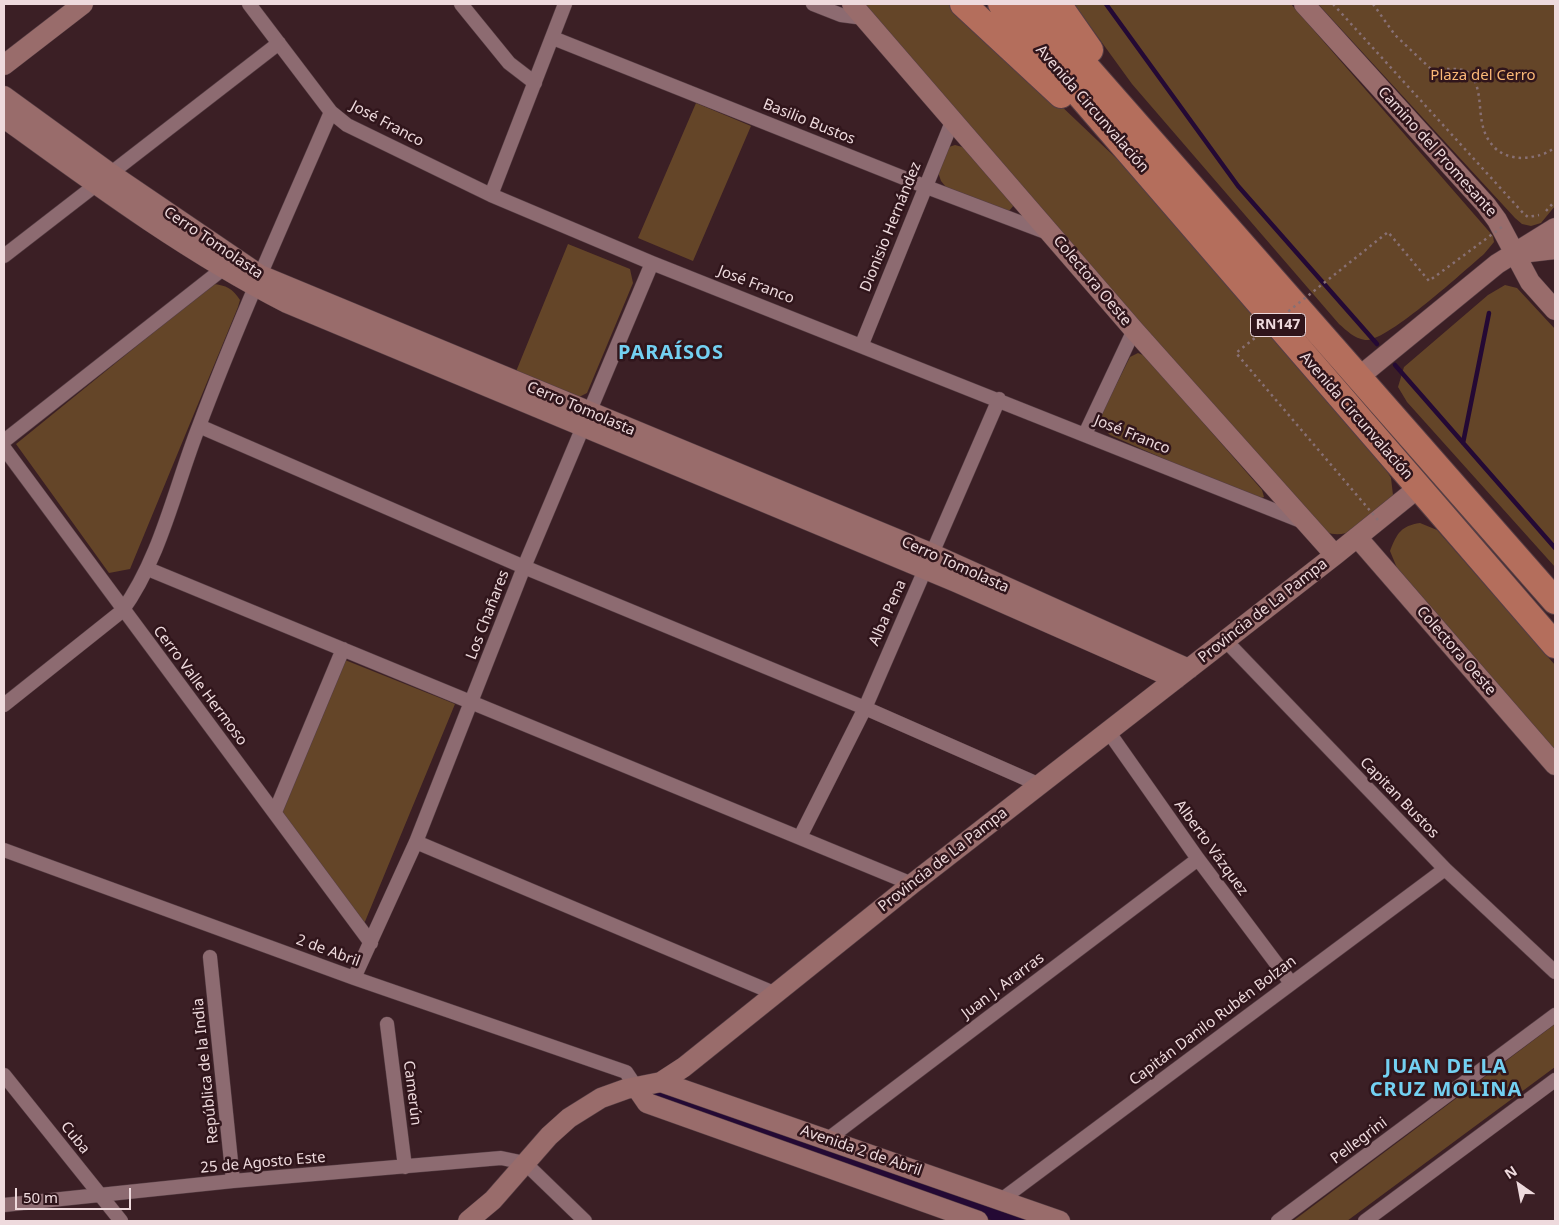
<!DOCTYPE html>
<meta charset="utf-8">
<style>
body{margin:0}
#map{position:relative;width:1559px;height:1225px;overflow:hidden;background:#3b1f25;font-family:"Noto Sans",sans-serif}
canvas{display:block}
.frame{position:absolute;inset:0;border:5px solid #eedadd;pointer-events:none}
.north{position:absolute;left:1494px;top:1160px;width:50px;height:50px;-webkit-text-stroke:4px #30151b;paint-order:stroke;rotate:327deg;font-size:14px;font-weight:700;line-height:20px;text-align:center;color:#eedadd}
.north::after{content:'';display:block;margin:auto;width:18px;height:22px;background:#eedadd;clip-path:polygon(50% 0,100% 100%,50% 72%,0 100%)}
.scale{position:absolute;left:15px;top:1188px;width:116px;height:22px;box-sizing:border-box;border:2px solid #eedadd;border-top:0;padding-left:6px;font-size:15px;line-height:18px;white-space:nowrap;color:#eedadd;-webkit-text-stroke:4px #30151b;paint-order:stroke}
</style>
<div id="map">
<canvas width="1559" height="1225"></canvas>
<div class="frame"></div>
<div class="north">N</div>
<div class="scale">50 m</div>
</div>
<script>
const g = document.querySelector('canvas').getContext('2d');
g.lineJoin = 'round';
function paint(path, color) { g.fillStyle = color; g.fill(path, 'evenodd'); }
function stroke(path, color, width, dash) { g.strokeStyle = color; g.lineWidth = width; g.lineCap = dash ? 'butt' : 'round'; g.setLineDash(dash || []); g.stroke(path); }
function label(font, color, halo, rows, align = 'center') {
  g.font = font + ' "Noto Sans",sans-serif'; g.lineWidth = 5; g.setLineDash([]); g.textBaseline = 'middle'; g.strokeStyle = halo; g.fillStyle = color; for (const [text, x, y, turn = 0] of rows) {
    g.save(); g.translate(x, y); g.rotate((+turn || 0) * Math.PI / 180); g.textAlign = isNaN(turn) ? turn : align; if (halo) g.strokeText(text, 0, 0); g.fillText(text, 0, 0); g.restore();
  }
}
const green = new Path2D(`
 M860,4H954L1139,180L1377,455L1391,478L1393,495C1377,511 1353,543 1326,532C1320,529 1313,521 1308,517Z
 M1074,4H1291L1493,236L1494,242L1484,254C1465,270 1386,343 1365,340C1354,338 1347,331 1339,324L1132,84Z
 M1318,4H1555V206L1541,223L1531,226L1522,224L1515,218Z
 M696,103L751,126L693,261L638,238Z
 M955,145L966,148L1014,205L1009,211L946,187L941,181L938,172L949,147Z
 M568,244L630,269L633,283L587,393L577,398L515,374Z
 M213,284C226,285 233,289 240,300L238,307L130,569L109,573L16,444Z
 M1505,285L1517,288L1555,329V567L1407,402L1398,387L1404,367L1488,295Z
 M1138,353L1145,356L1262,490L1264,497L1257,500L1110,435L1102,427L1100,417L1130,357Z
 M1420,523L1437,530L1555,665V750L1397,568L1390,551C1397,533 1401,526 1420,523Z
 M345,660L455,704L364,924L281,813Z
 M1555,1024V1067L1347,1221H1293Z
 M656,1089L1037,1221H997L652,1100Z`);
const stream = new Path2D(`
 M1106,4L1238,186L1377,344
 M1395,365L1555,548
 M1463,443L1489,313`);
const canal = new Path2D(`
 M654,1091L1018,1221`);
const path = new Path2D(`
 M1333,4L1524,214L1528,217L1539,215
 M1373,4L1395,35L1432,70C1444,70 1464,65 1472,76C1486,98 1473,126 1495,148C1502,155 1513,158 1523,158C1535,157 1546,155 1555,147
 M1546,211L1555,201`);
const street = new Path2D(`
 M249,4L331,112L347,125L491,195L652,263L1301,521
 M461,4L509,63L535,83
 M813,4L841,15L864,18
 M553,38L924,186L1048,233
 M491,195L565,4
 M4,256L279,43
 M862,344L952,122
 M199,426L524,567L865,708L1040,785
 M1085,434L1134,330
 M4,441L229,264
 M4,448L371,943
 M148,569L912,884
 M1225,640L1445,869L1555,972
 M4,705L122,611C161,557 175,487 199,426C239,320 286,216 331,112
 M1108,731L1198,859L1291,983
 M275,812L343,649
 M800,837L865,708L999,399
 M416,842L776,994
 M4,850L354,978L626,1072L636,1087
 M210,957L233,1181
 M354,978L416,842L524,567L652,263
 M387,1024L405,1167
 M4,1075L121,1221
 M828,1139L1198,859
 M1001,1200L1445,869
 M4,1205L233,1181L501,1158L525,1163L585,1221
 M1278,1221L1555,1015
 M1365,1221L1555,1080`);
const secondary = new Path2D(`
 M852,4L1134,330L1335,555
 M1304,4L1486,205L1497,220L1530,282L1555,310
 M4,65L83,4
 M4,96L110,173L260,275L933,554L1189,669
 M4,118C95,184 187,252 287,303L956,582L1176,679
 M1521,253L1555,249
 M1360,376L1497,264L1555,228
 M1357,537L1555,765
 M661,1082L1060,1221
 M636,1087L647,1103L978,1221
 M468,1221L493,1200L549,1136L569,1118L601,1098L626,1089L661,1082L684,1067L912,884L1335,555L1418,488`);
const highway = new Path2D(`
 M963,4L1061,95
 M1001,4L1555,645
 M1031,4L1555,601
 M1058,4L1090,50`);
const pathBridge = new Path2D(`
 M1378,520L1236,353L1388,232L1429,281L1502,227`);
const shields = [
 [1278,325,55]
];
const shieldNames = [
 ["RN147",1278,325]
];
const parkNames = [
 ["Plaza del Cerro",1483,76]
];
const streetNames = [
 ["Avenida Circunvalación",1092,109,49],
 ["Basilio Bustos",809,122,22],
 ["José Franco",387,124,28],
 ["Camino del Promesante",1437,152,48],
 ["Dionisio Hernández",891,227,-68],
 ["Cerro Tomolasta",213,243,34],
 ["Colectora Oeste",1092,281,50],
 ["José Franco",756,285,21],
 ["Cerro Tomolasta",581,409,23],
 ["Avenida Circunvalación",1356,416,49],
 ["José Franco",1132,435,22],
 ["Cerro Tomolasta",955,565,24],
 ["Provincia de La Pampa",1263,611,-38],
 ["Alba Pena",888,613,-66],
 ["Los Chañares",488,615,-69],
 ["Colectora Oeste",1456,651,49],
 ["Cerro Valle Hermoso",200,686,53],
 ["Capitan Bustos",1399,798,46],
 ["Alberto Vázquez",1211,848,54],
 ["Provincia de La Pampa",943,860,-38],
 ["2 de Abril",328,951,20],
 ["Juan J. Ararras",1003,986,-37],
 ["Capitán Danilo Rubén Bolzan",1213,1021,-37],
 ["República de la India",206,1071,-96],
 ["Camerún",412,1093,83],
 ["Cuba",75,1138,51],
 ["Pellegrini",1359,1141,-37],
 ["Avenida 2 de Abril",861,1151,19],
 ["25 de Agosto Este",263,1163,-5]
];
const districtNames = [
 ["PARAÍSOS",671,353],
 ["JUAN DE LA",1446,1067],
 ["CRUZ MOLINA",1446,1090]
];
paint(green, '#644528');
stroke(stream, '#240934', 4.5);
stroke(canal, '#240934', 16);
stroke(street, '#563e44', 15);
stroke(secondary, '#563e44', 21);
stroke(highway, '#563e44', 28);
stroke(path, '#887074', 2.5, [2.5, 4]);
stroke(street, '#8d6b71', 14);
stroke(secondary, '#996c6b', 20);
stroke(highway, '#b46e5c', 26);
stroke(pathBridge, '#887074', 2.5, [2.5, 4]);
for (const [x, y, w] of shields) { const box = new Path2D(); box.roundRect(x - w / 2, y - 11.5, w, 23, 4); g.fillStyle = '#30151b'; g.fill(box); stroke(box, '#eedadd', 1); }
label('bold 14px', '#eedadd', null, shieldNames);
label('15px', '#fbb877', '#30151b', parkNames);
label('15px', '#eedadd', '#30151b', streetNames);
g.letterSpacing = '1px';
label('bold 20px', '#73d0f1', '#30151b', districtNames);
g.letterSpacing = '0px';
</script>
